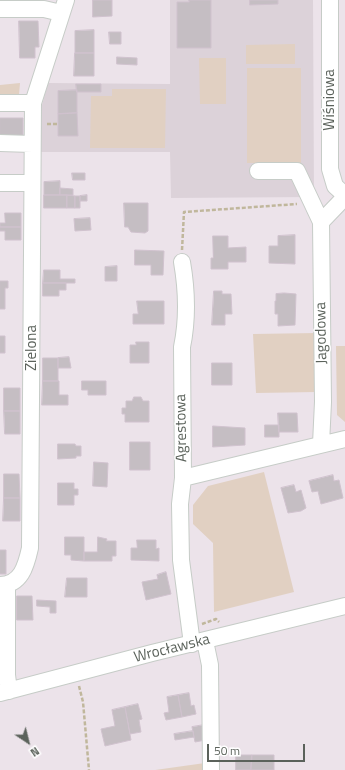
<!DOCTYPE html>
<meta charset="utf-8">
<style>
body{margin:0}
#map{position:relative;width:345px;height:770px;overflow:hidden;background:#ece3ea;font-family:"Titillium Web",sans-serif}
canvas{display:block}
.north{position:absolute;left:8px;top:722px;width:40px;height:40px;-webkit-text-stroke:3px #fff;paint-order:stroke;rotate:145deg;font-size:11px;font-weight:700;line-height:16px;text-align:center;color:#5b625b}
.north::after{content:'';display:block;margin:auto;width:14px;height:18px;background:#5b625b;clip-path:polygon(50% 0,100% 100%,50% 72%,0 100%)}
.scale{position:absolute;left:207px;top:744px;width:98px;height:18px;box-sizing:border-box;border:2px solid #5b625b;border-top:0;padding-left:5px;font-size:12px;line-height:14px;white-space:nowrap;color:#5b625b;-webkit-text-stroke:3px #fff;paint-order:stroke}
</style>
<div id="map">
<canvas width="345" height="770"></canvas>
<div class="north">N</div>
<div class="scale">50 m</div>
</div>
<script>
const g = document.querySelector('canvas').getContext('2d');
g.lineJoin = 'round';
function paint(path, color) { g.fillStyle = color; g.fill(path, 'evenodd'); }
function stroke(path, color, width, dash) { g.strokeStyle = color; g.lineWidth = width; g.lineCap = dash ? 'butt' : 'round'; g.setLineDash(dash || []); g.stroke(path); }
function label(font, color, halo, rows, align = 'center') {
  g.font = font + ' "Titillium Web",sans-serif'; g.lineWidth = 3; g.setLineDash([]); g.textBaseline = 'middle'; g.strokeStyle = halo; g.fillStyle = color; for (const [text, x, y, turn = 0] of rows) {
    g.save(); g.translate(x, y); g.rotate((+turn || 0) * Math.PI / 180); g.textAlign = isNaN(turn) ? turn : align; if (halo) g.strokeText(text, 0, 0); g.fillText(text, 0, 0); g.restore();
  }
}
const education = new Path2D(`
 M170,0H313L314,197L171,198L170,152H40L42,105L48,83L170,84Z`);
const green = new Path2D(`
 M295,44V64H246V45Z
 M199,58H226V104H200Z
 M247,68H301V163H247Z
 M20,83L19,95L0,96V85Z
 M112,89H166L165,148H90L91,96H112Z
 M316,333L317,392L256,393L253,334Z
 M336,346H345V422L337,415Z
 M264,472L294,592L214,612L213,543L193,524V505L208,486Z
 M205,763L207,770H155Z`);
const building = new Path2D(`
 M93,0H112V16L93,17Z
 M189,0H211V48H177V2H189Z
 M250,0H278V4L250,5Z
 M19,21H38L39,47H35V58H20Z
 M94,30V53H75V31Z
 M109,32H121V44H110Z
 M75,53H94V76H74Z
 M117,57L137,58V65L117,64Z
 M76,84H101V92H77Z
 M77,90V113L58,114V91Z
 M77,113L78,136H58V114Z
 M0,118H23V137H0Z
 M72,173H85V180H73Z
 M60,181V195H44V182Z
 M60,188L73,189V195H60Z
 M44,195H67V208H44Z
 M67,195L75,196V208H67Z
 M87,195V201H80V196Z
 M75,196H80V208H75Z
 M124,203H148V231L145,233L131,232L128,227H125Z
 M5,213H21V227H0V223H5Z
 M90,218L91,230L75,231L74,219Z
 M0,227H21V240H5V231H0Z
 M295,235V264L269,263V246H278V236Z
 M213,236H228V248L246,247V262H228V269H211V258H213Z
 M135,250L164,251L163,275H151V265H135Z
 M117,266V281H105V267Z
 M44,270H60V279H75V283H43Z
 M0,281H8V288H5V309H0Z
 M43,283H66V290H59V296H43Z
 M214,291H222V294H231L232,314H225V325H212Z
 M284,293L296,294L295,325L278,326V314H275V301H276V294Z
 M137,301H164V324H133V314H138Z
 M0,336H5V353H0Z
 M136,342H149V363H130V345H136Z
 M69,357L71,368H58V358Z
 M43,358H58V381H43Z
 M212,363H232V385H212Z
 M43,381H59V395H68V405H42Z
 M82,381H106V395H88V390H82Z
 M4,388H20V411H4Z
 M134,397H141L143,401H149V422H125V414H122V408H126V401H132Z
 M4,411H20V434H5Z
 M278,413H297L298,432H279Z
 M265,425H279V437H265Z
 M213,426L245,428V445L213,447Z
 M130,442H150V470H130Z
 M58,444H75L76,446H81V456H76V458L58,459Z
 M94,462L108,463L107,487L93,486Z
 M4,474H19L20,498H4Z
 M333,475L334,481L339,480L343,498L321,504L318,491L312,492L309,481Z
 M58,483H74V489H78V495H74V505H58Z
 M294,485L296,492L301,490L306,508L301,511L288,513L281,488Z
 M4,498H20V521H3Z
 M65,537H84V561L71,560V555H65Z
 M98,537L107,539L106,541H116V556H112V561H84V552H97Z
 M137,540H156V549L159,548V561L131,560V548H137Z
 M0,550H6V574H0Z
 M166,572L171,594L146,600L142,582L158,579L157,575Z
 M67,578H87V597H65Z
 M17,596H32L33,620H17Z
 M37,600L56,601V613H50V607L37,606Z
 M189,693L191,706L194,705L196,714L182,717L178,695Z
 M178,695L182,717L166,720L164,713L169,712L167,697Z
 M138,704L142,719L139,720L141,732L130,734L125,707Z
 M125,707L131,740L105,746L101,729L115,726L112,710Z
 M204,725L206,740L195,742L192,727Z
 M193,731L194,737L175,740L174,734Z
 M236,755H252L251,770H236Z
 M252,755H274V770H251Z`);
const path = new Path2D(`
 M47,124H58
 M182,250L184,212L297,204
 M202,624L216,619L219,622
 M79,686L83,702L89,770`);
const minor = new Path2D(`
 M330,0V169L335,186L345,195
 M0,9H44L61,13
 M0,103H33
 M0,143L32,144
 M258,171H297L321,222L323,402L321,444
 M0,183H32
 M321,222L345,197
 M182,262C187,291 188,318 182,347L183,478L180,504L181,560L192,644
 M183,478L345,439
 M0,585C21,585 26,566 30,548L33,103L66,0
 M7,585V675L9,691
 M205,641L210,665L211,770
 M0,693L152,653L345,606`);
const streetNames = [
 ["Wiśniowa",330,100,-90],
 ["Jagodowa",322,333,-91],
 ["Zielona",32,348,-90],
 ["Agrestowa",182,428,-91],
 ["Wrocławska",172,649,-14]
];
paint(education, '#dcd2d9');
paint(green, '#e1d0c2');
paint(building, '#c5bec3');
stroke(building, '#d0c2ce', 1);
stroke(minor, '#c6ccc7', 18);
stroke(path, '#c0b79c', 2.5, [4, 2]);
stroke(minor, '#fff', 16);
label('15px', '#5b625b', '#fff', streetNames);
</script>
